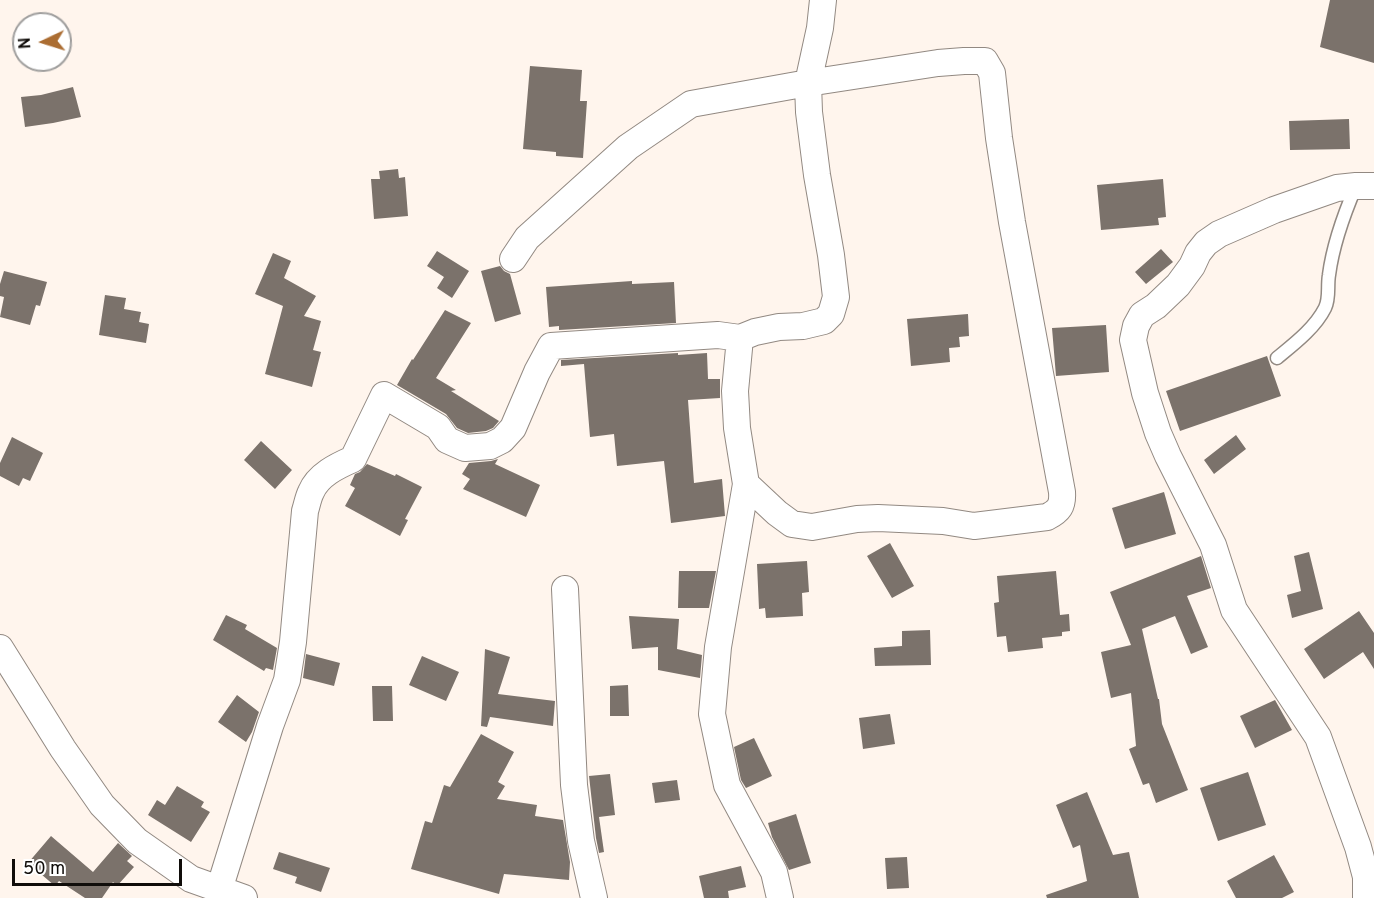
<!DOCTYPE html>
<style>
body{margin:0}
#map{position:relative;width:1374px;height:898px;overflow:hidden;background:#fff5ed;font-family:Overpass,sans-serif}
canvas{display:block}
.north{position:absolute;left:12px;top:12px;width:60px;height:60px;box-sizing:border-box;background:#fff;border:2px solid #9f9e9d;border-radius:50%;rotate:266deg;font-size:16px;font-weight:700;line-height:24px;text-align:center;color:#100d0a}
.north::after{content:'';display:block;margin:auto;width:21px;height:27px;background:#ab6d32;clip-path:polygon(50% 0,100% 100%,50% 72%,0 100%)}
.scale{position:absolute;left:12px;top:859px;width:170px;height:27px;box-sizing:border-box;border:3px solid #100d0a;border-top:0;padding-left:8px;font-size:18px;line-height:21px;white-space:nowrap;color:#100d0a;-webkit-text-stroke:4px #fff;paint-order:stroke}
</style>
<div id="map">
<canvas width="1374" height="898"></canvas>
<div class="north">N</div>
<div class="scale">50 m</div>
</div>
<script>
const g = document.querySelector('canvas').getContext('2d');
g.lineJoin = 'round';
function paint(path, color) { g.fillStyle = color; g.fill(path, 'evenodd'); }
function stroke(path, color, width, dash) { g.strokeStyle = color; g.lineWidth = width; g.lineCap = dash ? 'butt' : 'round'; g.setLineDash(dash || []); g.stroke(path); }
const building = new Path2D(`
 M1330,0H1374V63L1320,47Z
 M530,66L582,70L580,101H587L583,158L556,156V152L523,149Z
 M73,87L81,117L53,123L25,127L21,97L41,95Z
 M1349,119L1350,149L1290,150L1289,121Z
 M398,169L399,178L405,177L408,216L374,219L371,179H380L379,171Z
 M1163,179L1166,217L1158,218L1159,225L1101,230L1097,185Z
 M1161,249L1173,262L1146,284L1135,272Z
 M437,251L469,271L452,298L437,288L444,277L427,266Z
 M273,253L291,261L284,278L316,296L304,316L321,321L313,350L321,352L312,387L265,374L283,306L255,294Z
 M500,266L504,271L510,274L521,314L495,322L481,271Z
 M4,271L47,282L40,306L36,305L30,325L0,317L4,297L0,296V284Z
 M632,281V284L674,282L676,323L559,330V326L549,327L546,287Z
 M105,295L126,298L124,309L141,312L139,322L149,324L146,343L99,335Z
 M445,310L471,323L436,378L456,390L451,391L499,421L493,428L486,431L468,433L457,428L446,414L397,385L412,359L413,360Z
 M968,314L969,336L959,337L960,347L949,348L950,362L911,366L907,319Z
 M1106,325L1109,372L1056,376L1052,328Z
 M678,353V355L707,353L708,379H720V398L688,400L694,483L722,479L725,516L671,523L664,461L617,466L614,434L590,437L584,364L561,366V360Z
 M1267,356L1281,396L1180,431L1166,391Z
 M1236,435L1246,449L1214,474L1204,460Z
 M12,437L43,453L30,481L23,478L19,486L0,476V463Z
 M261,441L292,470L275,489L244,460Z
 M498,459L495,464L540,485L526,517L463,489L470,479L462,474L469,463L491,461Z
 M367,464L395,476L396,474L422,487L405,519L408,520L400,536L345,506L355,488L350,485L355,474L360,472Z
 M1164,492L1176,534L1125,549L1112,508Z
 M890,543L914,586L892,598L867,556Z
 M1309,552L1323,609L1292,618L1287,595L1301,591L1294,556Z
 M1201,556L1211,588L1187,596L1208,647L1191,654L1175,616L1142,629L1158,699H1159L1162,724L1188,790L1156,803L1149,783L1143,785L1129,749L1136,746L1131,693L1111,698L1101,652L1131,645L1110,592Z
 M807,561L809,592L802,593L803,616L766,618L765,608L759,609L757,564Z
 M679,571H716L709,608H678Z
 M1056,571L1060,615L1069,614L1070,631L1062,632V636L1042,638L1043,648L1008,652L1006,636L997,637L994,603L999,602L997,576Z
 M1359,611L1374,633V669L1363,652L1324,679L1304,649Z
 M226,615L247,625L245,629L277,648L273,670L266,668L264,671L213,640Z
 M629,616L679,619L677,649L702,655L700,678L658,670V647L632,649Z
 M930,630L931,665L875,666L874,648L902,646V631Z
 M485,649L510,657L498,694L555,701L553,726L490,717L487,727L481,726Z
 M306,654L340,663L334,686L303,678Z
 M422,656L459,672L446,701L409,685Z
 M628,685L629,716H610V686Z
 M372,686H392L393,721H373Z
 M237,695L259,712L252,732L246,742L218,722Z
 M1275,700L1292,730L1255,748L1240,716Z
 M890,714L895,744L863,749L859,718Z
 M481,734L514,752L498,782L505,786L497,799L537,805L535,816L563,820L570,862L569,880L504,874L499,894L411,869L425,821L432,823L444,785L450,787Z
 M754,738L772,776L746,788L741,780L734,747Z
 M1248,772L1266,825L1218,841L1200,788Z
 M610,774L615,815L599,817L604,852L599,853L596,838L589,776Z
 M677,780L680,800L655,803L652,783Z
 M177,786L204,802L201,807L210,812L191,842L148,815L157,800L165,805Z
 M1087,792L1113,855L1129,852L1139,898H1047L1046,895L1087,881L1080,845L1073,848L1056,805Z
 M796,814L811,863L789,870L772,837L768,823Z
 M51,836L93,872L118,843L132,856L127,861L134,867L117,886L113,882L102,898H85L59,881L55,886L28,863Z
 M279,852L330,868L321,892L295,883L297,877L273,869Z
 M1274,855L1294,892L1282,898H1236L1227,881Z
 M907,857L909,888L887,889L885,858Z
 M741,866L746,887L728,891L729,898H704L699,876Z`);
const lane = new Path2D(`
 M1277,358C1294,344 1315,328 1325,308C1330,298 1327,286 1329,275C1333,244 1344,214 1356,186`);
const street = new Path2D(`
 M513,259L527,238L628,147L691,104L808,83L938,63L964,61H985L992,73L999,138L1012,222L1062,492C1063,506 1059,511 1047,517L974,526L943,521L878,518L857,519L812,527L792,524L777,513L746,484
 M565,589L574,785L581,841L594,898
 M0,648L63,749L102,805L137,841L191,879L244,898
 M219,890L270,726L287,680L293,642L305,511C307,505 308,498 311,492C318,475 337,466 353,459L384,395L438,427L447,440L465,448L490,446L502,440L513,428L537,372L551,346L718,335L740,338
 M780,898L774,872L727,785L712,714L718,647L746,484L737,428L735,391L740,338L755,332L779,327L803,326L824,321L831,314L836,297L831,255L817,175L809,112L808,83L820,28L823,0
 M1366,898V877L1358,847L1318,737L1234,610L1213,545L1168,456L1158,433L1145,393L1133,340L1136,326L1142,315L1156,306L1178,285L1192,266L1198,253L1206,243L1219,234L1274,210L1337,188L1356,186H1374`);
paint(building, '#7b726b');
stroke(lane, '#928982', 15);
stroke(street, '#928982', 28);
stroke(lane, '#fff', 12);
stroke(street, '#fff', 26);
</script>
